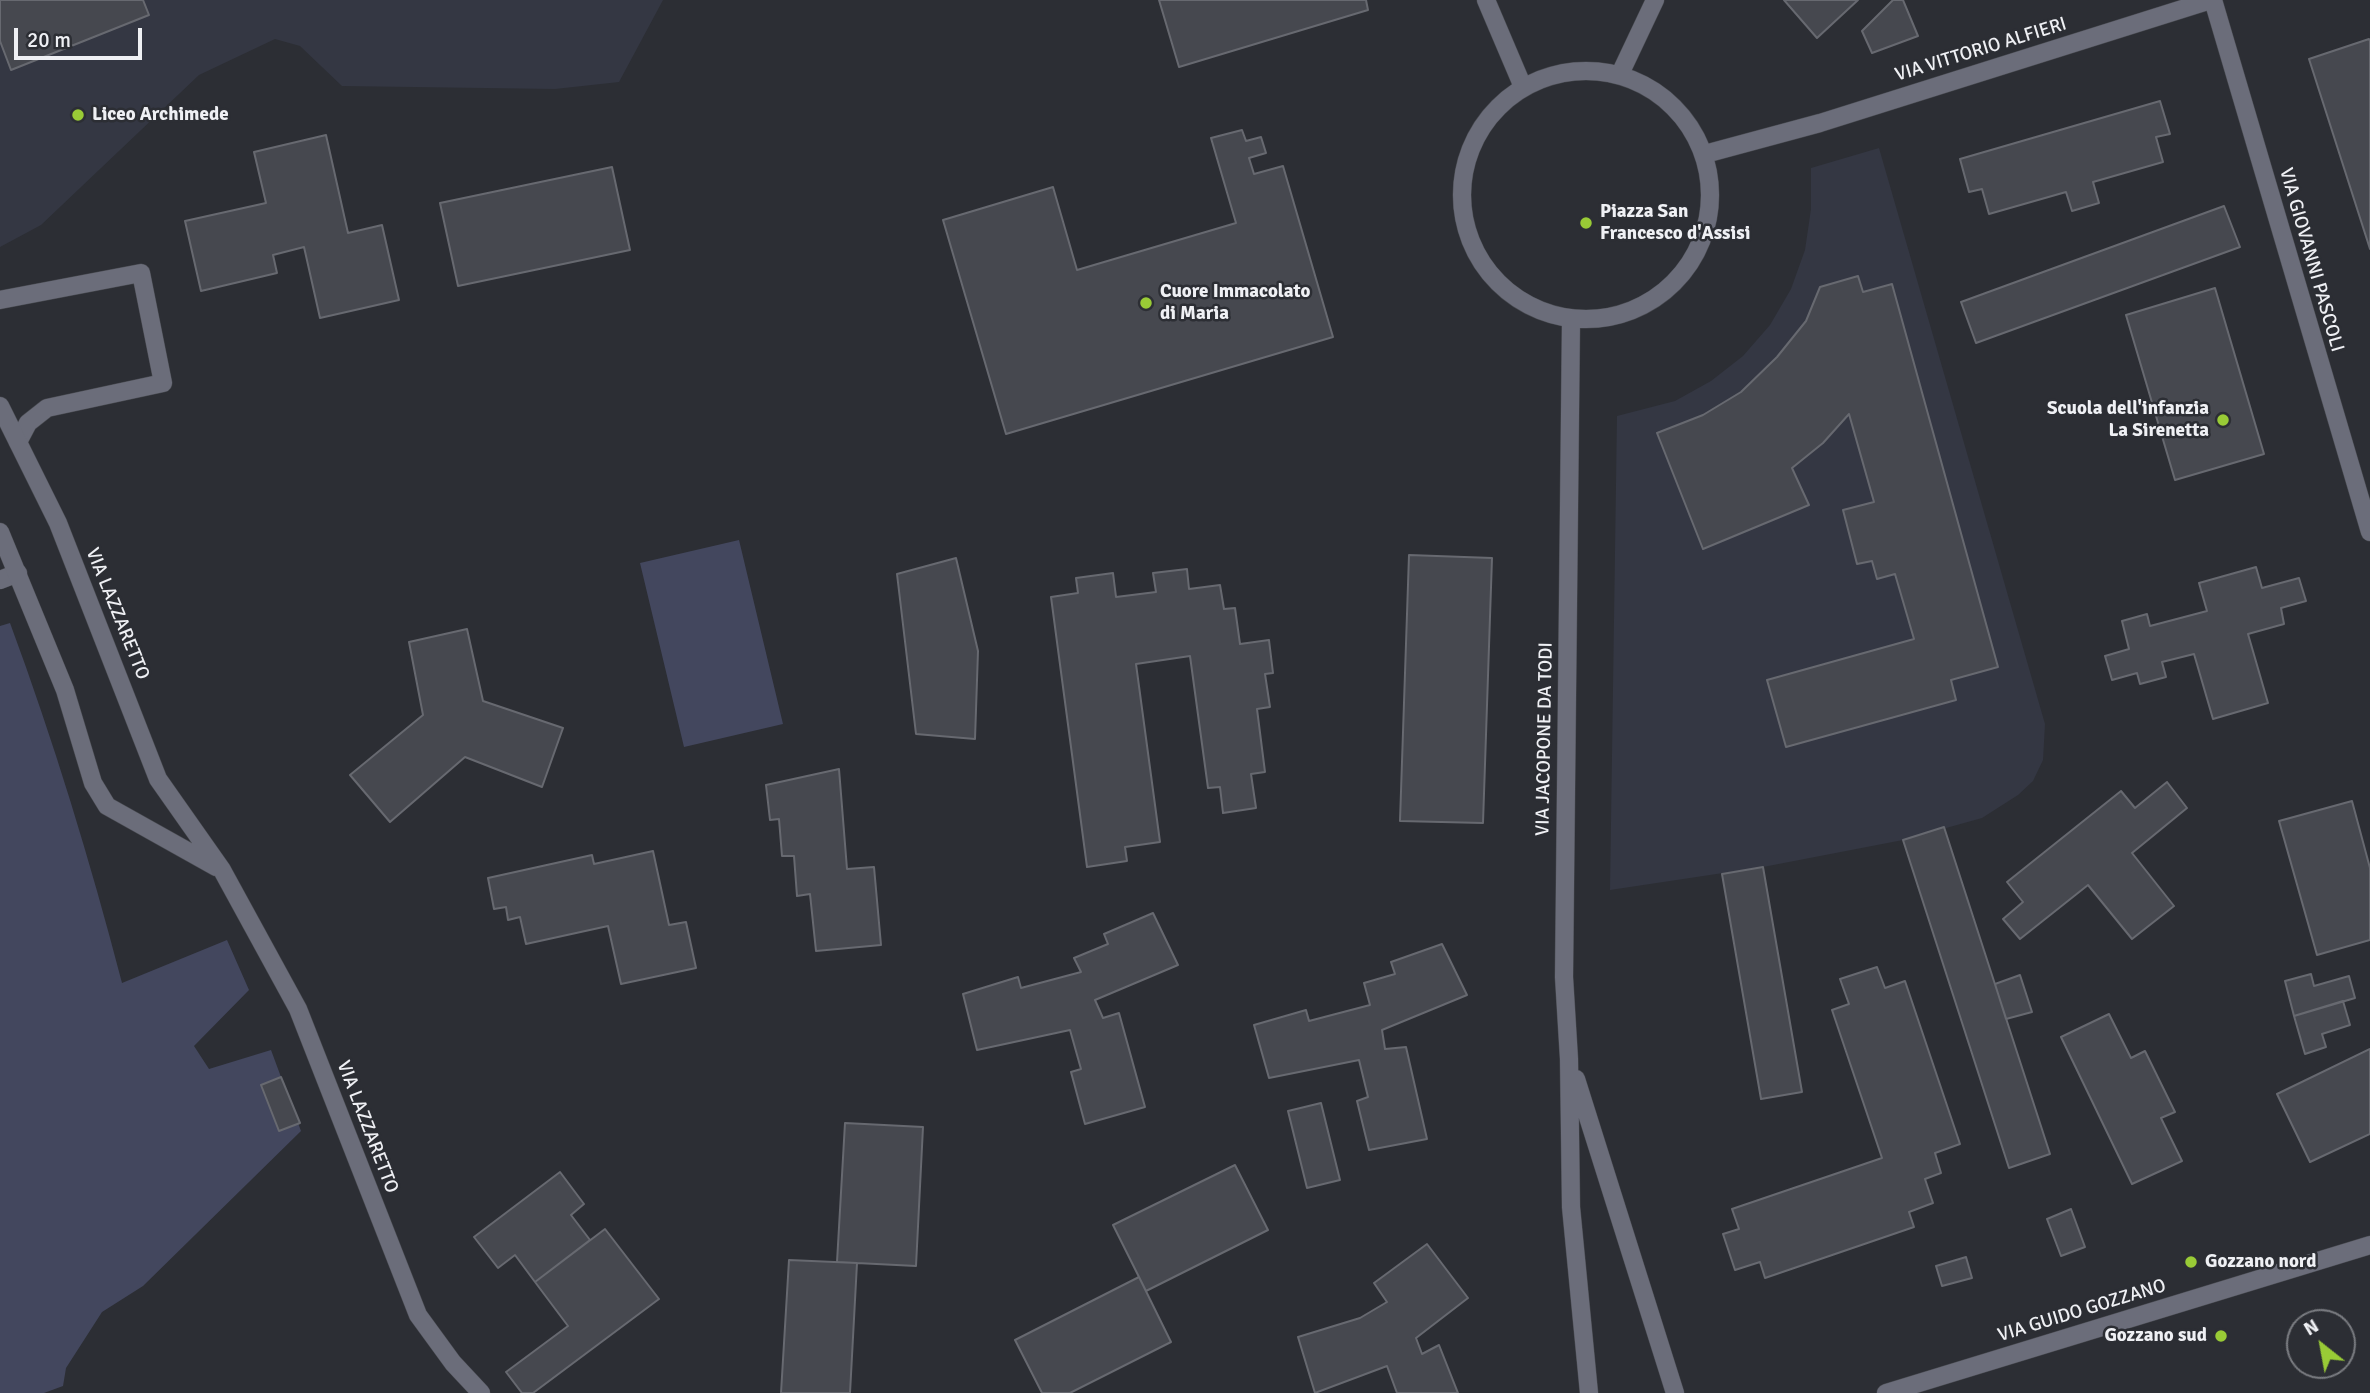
<!DOCTYPE html>
<style>
body{margin:0}
#map{position:relative;width:2370px;height:1393px;overflow:hidden;background:#2c2e34;font-family:Signika,sans-serif}
canvas{display:block}
.north{position:absolute;left:2286px;top:1309px;width:70px;height:70px;box-sizing:border-box;background:#2c2e34;border:2px solid #7a7c81;border-radius:50%;rotate:329deg;font-size:19px;font-weight:700;line-height:28px;text-align:center;color:#eff0f4}
.north::after{content:'';display:block;margin:auto;width:24px;height:32px;background:#99cb36;clip-path:polygon(50% 0,100% 100%,50% 72%,0 100%)}
.scale{position:absolute;left:14px;top:28px;width:128px;height:32px;box-sizing:border-box;border:4px solid #eff0f4;border-top:0;padding-left:9px;font-size:21px;line-height:24px;white-space:nowrap;color:#eff0f4;-webkit-text-stroke:5px #2c2e34;paint-order:stroke}
</style>
<div id="map">
<canvas width="2370" height="1393"></canvas>
<div class="north">N</div>
<div class="scale">20 m</div>
</div>
<script>
const g = document.querySelector('canvas').getContext('2d');
g.lineJoin = 'round';
function paint(path, color) { g.fillStyle = color; g.fill(path, 'evenodd'); }
function stroke(path, color, width, dash) { g.strokeStyle = color; g.lineWidth = width; g.lineCap = dash ? 'butt' : 'round'; g.setLineDash(dash || []); g.stroke(path); }
function label(font, color, halo, rows, align = 'center') {
  g.font = font + ' Signika,sans-serif'; g.lineWidth = 5; g.setLineDash([]); g.textBaseline = 'middle'; g.strokeStyle = halo; g.fillStyle = color; for (const [text, x, y, turn = 0] of rows) {
    g.save(); g.translate(x, y); g.rotate((+turn || 0) * Math.PI / 180); g.textAlign = isNaN(turn) ? turn : align; if (halo) g.strokeText(text, 0, 0); g.fillText(text, 0, 0); g.restore();
  }
}
const built = new Path2D(`
 M0,0H663L619,82L555,89L342,86L300,46L275,39L199,75L41,225L0,247Z
 M1879,148L2045,724L2043,760L2033,781L2018,795L1982,818L1903,840L1763,867L1610,890L1617,416L1675,401L1711,381L1743,356L1770,325L1791,289L1805,250L1811,209V168Z`);
const green = new Path2D(`
 M739,540L783,724L684,747L640,563Z
 M10,623C54,742 90,860 122,983L227,940L249,990L194,1046L209,1069L271,1050L301,1131L143,1286L102,1312L66,1368L63,1386L44,1393H0V626Z`);
const building = new Path2D(`
 M0,0H143L149,15L11,70L0,41Z
 M1159,0H1366L1368,10L1179,67Z
 M1784,0H1858L1817,38Z
 M1893,0H1903L1918,36L1872,53L1862,31Z
 M2369,39L2370,41V249L2309,59Z
 M2160,101L2170,134L2156,137L2163,162L2093,182L2099,203L2072,211L2066,192L1989,214L1982,189L1969,192L1960,159Z
 M1242,130L1246,141L1261,137L1266,153L1249,158L1254,174L1283,166L1333,337L1006,434L943,220L1053,187L1077,270L1236,223L1211,138Z
 M326,135L348,233L382,225L399,300L320,318L304,247L273,255L277,273L201,291L185,221L266,203L254,152Z
 M612,167L630,250L458,286L440,203Z
 M2224,206L2240,247L1976,343L1961,302Z
 M1858,276L1863,292L1892,284L1998,667L1951,680L1956,700L1786,747L1767,680L1914,639L1895,574L1877,579L1872,561L1857,564L1843,510L1874,502L1849,414L1823,443L1792,468L1809,505L1703,549L1657,433L1703,415L1741,392L1777,357L1806,321L1820,287Z
 M2215,288L2264,454L2175,480L2126,315Z
 M1409,555L1492,558L1483,823L1400,821Z
 M956,558L978,651L975,739L916,734L897,574Z
 M2256,567L2262,588L2299,578L2306,601L2281,608L2284,624L2248,634L2268,703L2213,719L2194,654L2162,662L2166,677L2140,684L2137,673L2112,680L2105,656L2129,649L2122,621L2147,614L2150,626L2207,611L2199,583Z
 M1187,569L1189,589L1220,585L1224,609L1235,608L1240,644L1269,640L1273,673L1265,674L1270,707L1257,709L1265,772L1251,774L1256,808L1223,813L1220,787L1208,788L1190,656L1136,664L1160,842L1125,847L1127,861L1087,867L1051,597L1078,593L1076,578L1113,573L1116,597L1156,592L1153,573Z
 M467,629L483,701L563,728L542,787L465,757L390,822L350,775L423,715L409,642Z
 M839,769L847,869L874,867L881,945L816,951L810,894L797,896L794,856H782L779,819L770,820L766,785Z
 M2167,782L2187,808L2132,853L2174,906L2132,939L2088,885L2020,939L2003,919L2023,902L2007,882L2121,791L2135,808Z
 M2352,801L2370,868V940L2317,955L2279,821Z
 M1944,827L2050,1154L2009,1168L1903,840Z
 M653,851L669,925L686,922L696,968L621,984L608,926L526,944L520,917L508,920L506,907L494,909L488,878L592,855L594,864Z
 M1763,867L1802,1092L1761,1099L1722,874Z
 M1153,913L1178,965L1095,1000L1103,1018L1119,1013L1145,1107L1085,1124L1071,1072L1081,1069L1070,1030L977,1050L963,994L1018,977L1021,988L1081,972L1074,958L1108,944L1104,934Z
 M1442,944L1467,995L1382,1030L1385,1049L1406,1047L1427,1139L1369,1150L1357,1101L1368,1097L1359,1060L1269,1078L1254,1025L1306,1010L1309,1021L1370,1005L1364,983L1395,974L1391,962Z
 M1877,967L1885,988L1905,981L1960,1144L1935,1153L1941,1173L1925,1179L1933,1203L1909,1212L1914,1227L1765,1278L1760,1262L1735,1270L1723,1234L1739,1229L1732,1209L1882,1158L1832,1010L1849,1004L1840,979Z
 M2311,974L2314,986L2349,976L2355,998L2294,1016L2285,981Z
 M2020,975L2032,1012L2006,1019L1995,984Z
 M2343,1001L2350,1025L2322,1034L2326,1047L2305,1054L2294,1016Z
 M2109,1014L2131,1058L2145,1051L2175,1112L2161,1118L2182,1161L2132,1184L2061,1037Z
 M2370,1049V1134L2310,1162L2277,1094Z
 M281,1077L300,1123L279,1131L261,1085Z
 M1321,1103L1340,1180L1307,1188L1288,1111Z
 M845,1123L923,1127L916,1266L837,1262Z
 M1235,1165L1268,1230L1146,1291L1113,1225Z
 M560,1172L584,1204L571,1215L590,1240L535,1282L515,1255L498,1268L474,1237Z
 M2071,1209L2085,1247L2061,1256L2047,1219Z
 M605,1229L659,1299L533,1393H522L506,1372L568,1326L535,1282Z
 M1427,1244L1468,1298L1416,1338L1422,1354L1439,1345L1458,1393H1397L1387,1366L1315,1393L1298,1337L1360,1318L1387,1302L1374,1283Z
 M1966,1257L1972,1278L1942,1286L1936,1266Z
 M789,1260L857,1263L850,1393H781Z
 M1139,1277L1171,1342L1070,1393H1042L1015,1340Z`);
const service = new Path2D(`
 M0,580L18,573`);
const minor = new Path2D(`
 M1486,0L1523,87
 M2213,0L2370,532
 M1462 195a124 124 0 1 1 248 0a124 124 0 1 1-248 0Z
 M1620,74L1655,0
 M1705,154L1820,123L2211,0
 M0,300L141,273L163,383L47,408L28,423L18,442
 M1571,320L1564,977L1569,1059L1571,1207L1589,1393
 M1576,1079L1675,1393
 M1886,1393L2370,1245`);
const tertiary = new Path2D(`
 M0,406L58,523L158,779L222,870L298,1009L418,1315L453,1363L481,1393
 M0,532L65,690L93,783L107,806L216,867`);
const markers = [
 [78,115,7,"#99cb36"],
 [1586,223,7,"#99cb36"],
 [1146,303,7,"#99cb36"],
 [2223,420,7,"#99cb36"],
 [2191,1262,7,"#99cb36"],
 [2221,1336,7,"#99cb36"]
];
const streetNames = [
 ["VIA VITTORIO ALFIERI",1981,50,-17],
 ["VIA GIOVANNI PASCOLI",2311,260,74],
 ["VIA LAZZARETTO",117,614,68],
 ["VIA JACOPONE DA TODI",1545,739,-89],
 ["VIA LAZZARETTO",367,1127,69],
 ["VIA GUIDO GOZZANO",2082,1311,-17]
];
const poiNames = [
 ["Liceo Archimede",92,115],
 ["Piazza San",1600,212],
 ["Francesco d'Assisi",1600,234],
 ["Cuore Immacolato",1160,292],
 ["di Maria",1160,314],
 ["Scuola dell'infanzia",2209,409,"right"],
 ["La Sirenetta",2209,431,"right"],
 ["Gozzano nord",2205,1262],
 ["Gozzano sud",2207,1336,"right"]
];
paint(built, '#343743');
paint(green, '#43475e');
paint(building, '#46484f');
stroke(building, '#676970', 2);
stroke(service, '#47494f', 19);
stroke(minor, '#47494f', 19);
stroke(tertiary, '#47494f', 19);
stroke(service, '#6b6d7a', 18);
stroke(minor, '#6b6d7a', 18);
stroke(tertiary, '#6b6d7a', 18);
for (const [x, y, r, color] of markers) { const dot = new Path2D(); dot.arc(x, y, r, 0, 2 * Math.PI); g.fillStyle = color; g.fill(dot); stroke(dot, '#2c2e34', 2.5); }
label('19px', '#eff0f4', '#2c2e34', streetNames);
label('bold 19px', '#eff0f4', '#2c2e34', poiNames, 'left');
</script>
